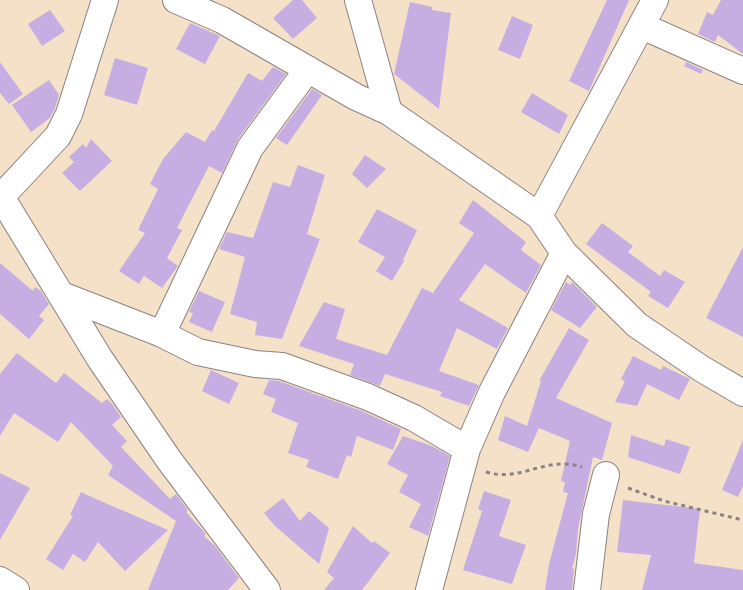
<!DOCTYPE html>
<style>
body{margin:0}
canvas{display:block;background:#f5e1c8}
</style>
<canvas width="743" height="590"></canvas>
<script>
const g = document.querySelector('canvas').getContext('2d');
g.lineJoin = 'round';
function paint(path, color) { g.fillStyle = color; g.fill(path, 'evenodd'); }
function stroke(path, color, width, dash) { g.strokeStyle = color; g.lineWidth = width; g.lineCap = dash ? 'butt' : 'round'; g.setLineDash(dash || []); g.stroke(path); }
const building = new Path2D(`
 M293,0H302L317,18L293,39L273,18Z
 M607,0H629L589,91L569,81Z
 M721,0H743V54L718,35L715,42L698,34L707,12L713,15Z
 M410,2L432,7V10L451,13L439,109L394,74Z
 M50,10L65,31L42,46L28,24Z
 M512,16L533,25L520,59L498,50Z
 M190,23L220,36L205,64L176,49Z
 M115,58L148,68L137,105L104,95Z
 M0,62L23,94L9,104L0,93Z
 M686,62L703,70L701,74L684,66Z
 M273,67L286,74L238,139L222,173L209,166L177,228L182,230L167,258L178,266L162,288L144,276L139,284L119,271L145,233L138,230L158,189L150,184L163,159L186,132L205,142L212,130L214,131L248,73L262,81Z
 M49,80L59,95L55,108L50,118L31,132L12,105Z
 M312,89L322,95L287,145L276,138Z
 M532,93L568,115L559,134L521,112Z
 M91,139L112,161L80,191L62,173L74,162L69,157L83,144L86,148Z
 M365,155L386,169L367,188L352,174Z
 M298,165L325,175L307,234L320,239L282,339L255,335L257,322L230,314L245,257L219,249L227,232L253,238L273,182L290,187Z
 M473,200L526,242L521,250L541,265L526,293L485,264L459,300L508,328L497,349L457,328L439,371L479,385L469,406L440,396L442,392L385,374L380,386L350,375L354,364L299,346L324,302L345,309L336,339L387,355L422,288L433,293L474,233L459,223Z
 M377,209L417,230L403,260L404,261L392,281L376,271L385,257L358,242Z
 M602,223L633,246L628,252L660,276L664,270L685,282L668,308L648,296L651,292L586,244Z
 M743,247V337L706,318Z
 M0,263L33,291L35,287L41,291L49,304L39,316L44,320L29,339L0,314Z
 M566,282L570,285L572,282L597,307L580,328L551,310Z
 M199,291L225,302L212,332L189,322L193,313L189,312Z
 M569,328L589,340L556,398L612,423L602,460L593,457L578,529L576,554L572,568L574,569L572,590H545L549,564L568,493L563,492L565,482L561,481L570,441L539,428L528,452L498,440L505,416L527,426L541,381H539Z
 M17,353L56,383L64,373L102,403L107,399L113,405L121,417L112,425L127,441L121,447L170,499L176,494L188,510L186,512L206,534L204,536L216,547L239,578L228,590H148L176,521L108,475L113,466L71,422L58,442L14,413L0,436V374Z
 M633,356L661,370L663,366L690,379L679,400L647,384L637,406L615,402L625,381L621,379Z
 M211,370L239,383L229,404L202,391Z
 M269,380L279,381L362,411L401,429L393,450L357,436L351,457L347,455L338,479L306,467L309,460L288,453L298,423L271,412L276,399L263,394Z
 M631,435L664,446L666,439L690,447L680,474L628,457Z
 M403,436L432,446L450,456L428,536L409,527L421,504L399,492L408,475L387,464Z
 M743,440V486L738,497L722,490Z
 M0,473L30,488L0,540Z
 M484,491L511,500L499,536L526,545L512,584L463,570L482,511L478,509Z
 M81,492L96,499L168,530L125,571L98,542L85,562L73,554L63,570L46,559L73,516L70,515Z
 M283,498L300,521L309,511L329,528L319,564L275,526L264,513Z
 M623,500L700,509L694,563L743,570V590H642L651,555L617,552Z
 M353,526L372,543L374,541L390,553L362,590H324L334,578L327,572Z`);
const path = new Path2D(`
 M486,472C521,483 545,455 582,467
 M628,488L664,501L743,520`);
const minor = new Path2D(`
 M176,0L222,20L356,97L389,112L539,216L564,253L637,325L702,369L743,393
 M358,0L389,112
 M642,26L743,71
 M0,195L100,359L169,460L267,590
 M1,197L58,136L69,114L105,0
 M539,216L655,0
 M62,295L162,334L198,352L255,364L282,366L368,397L414,418L467,449
 M162,334L250,148L308,69
 M0,580L16,590
 M429,590L467,449L492,392L564,253
 M587,590L596,514L606,475`);
paint(building, '#c7aee2');
stroke(minor, '#8c8282', 28);
stroke(path, '#8c8282', 3, [4, 4]);
stroke(minor, '#fff', 26);
</script>
